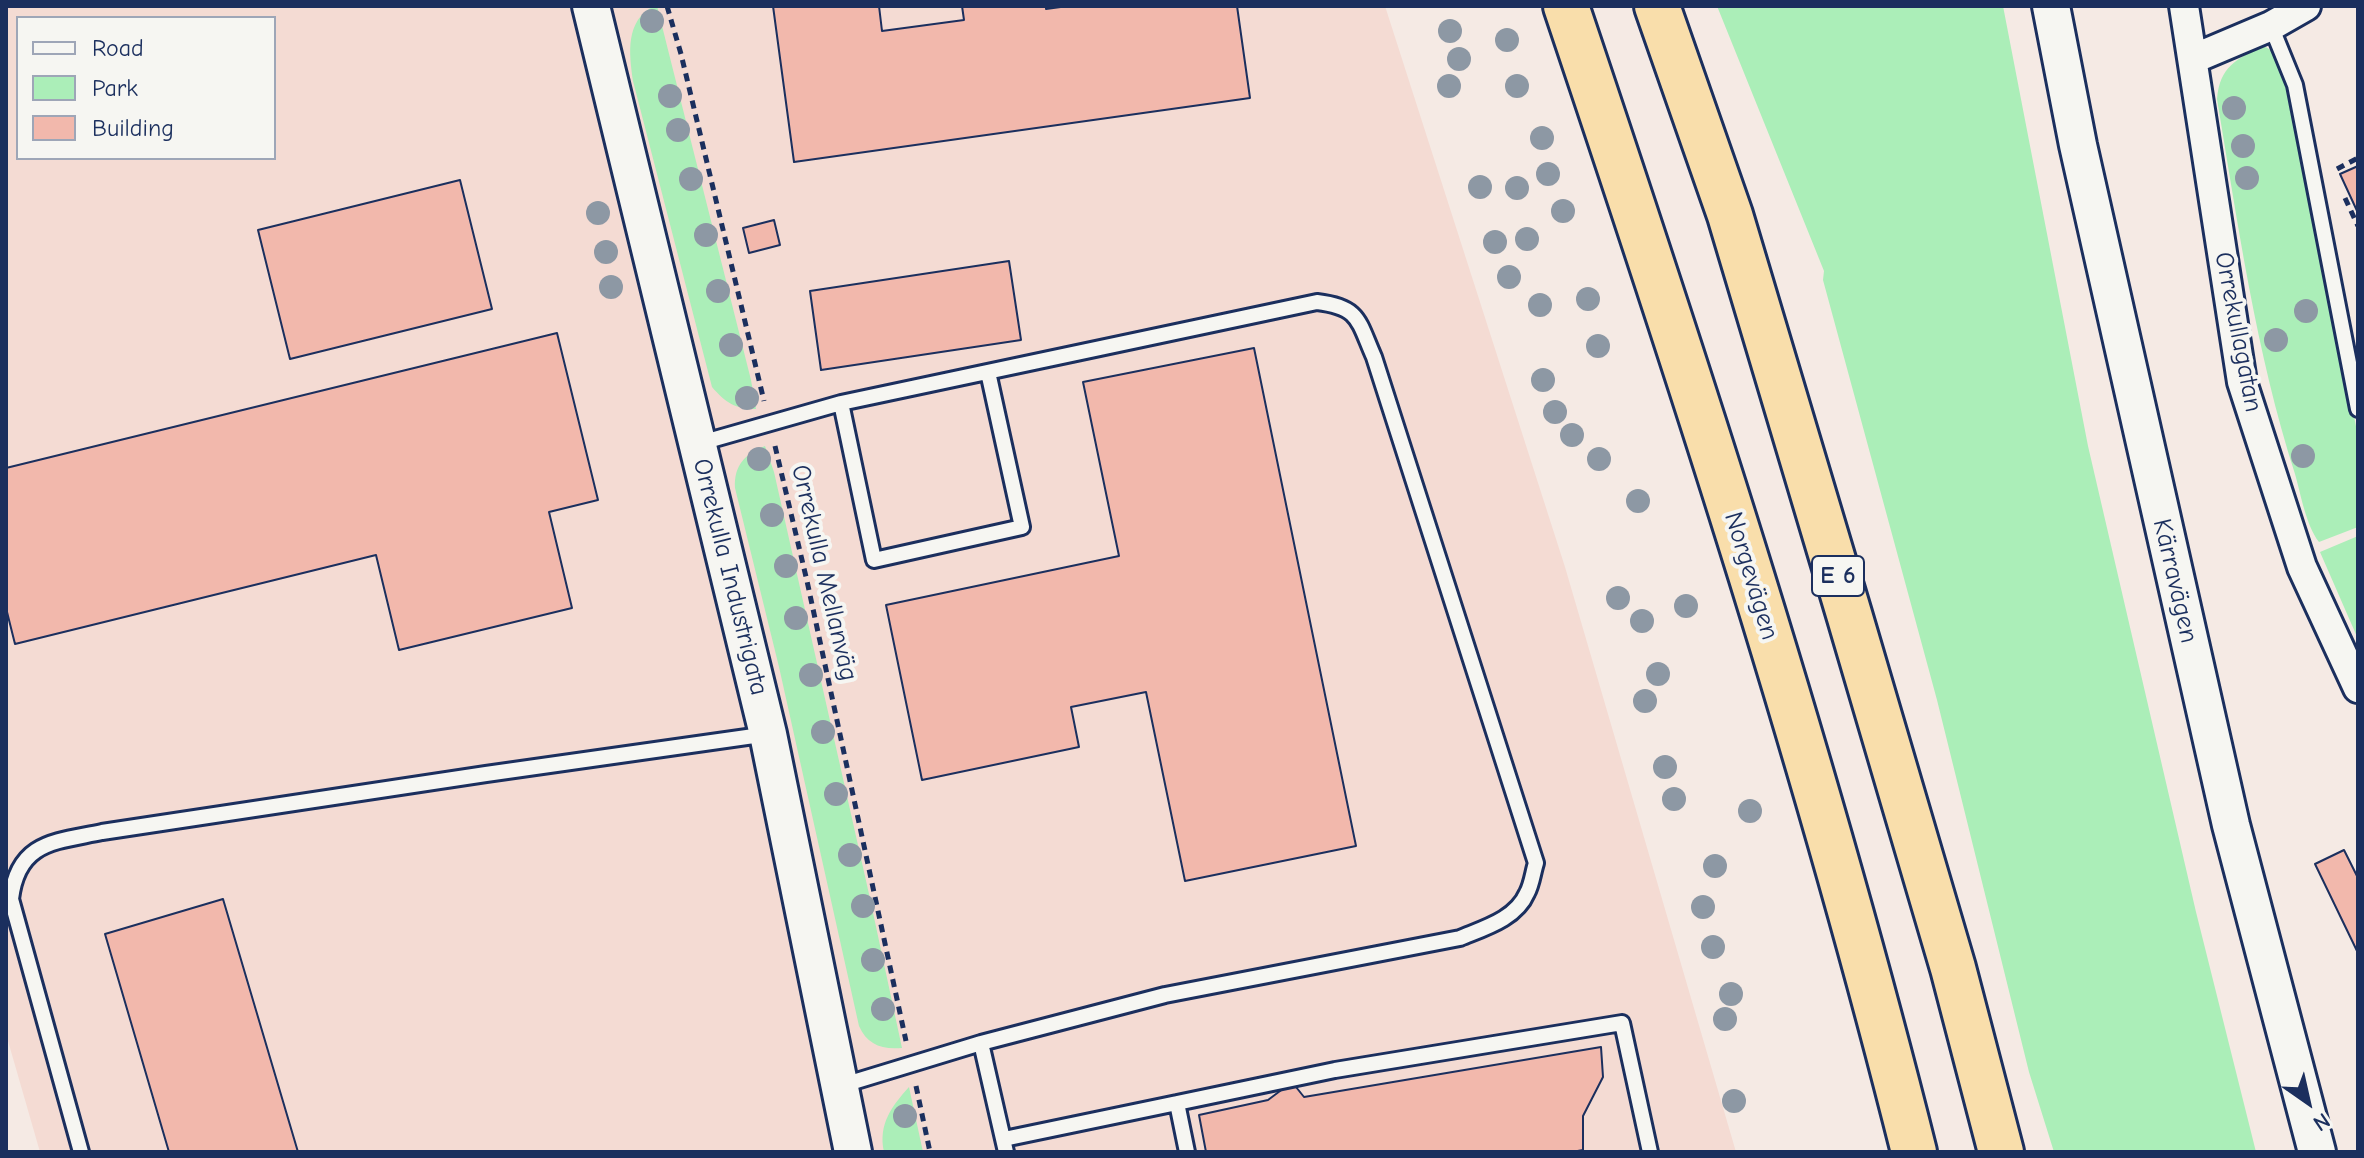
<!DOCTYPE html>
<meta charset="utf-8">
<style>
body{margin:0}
#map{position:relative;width:2364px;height:1158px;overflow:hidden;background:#f5eae4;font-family:"Comic Neue",sans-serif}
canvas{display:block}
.frame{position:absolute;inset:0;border:8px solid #1b2f5e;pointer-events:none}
.legend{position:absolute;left:16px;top:16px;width:260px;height:144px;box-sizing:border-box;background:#f6f6f2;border:2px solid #9ea6b7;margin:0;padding:10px 14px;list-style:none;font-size:24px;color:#1b2f5e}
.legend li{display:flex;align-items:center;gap:16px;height:40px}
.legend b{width:40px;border:2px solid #9ea6b7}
.north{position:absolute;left:2268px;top:1062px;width:80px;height:80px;-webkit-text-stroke:6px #f6f6f2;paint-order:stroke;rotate:146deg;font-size:22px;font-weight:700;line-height:32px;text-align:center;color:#1b2f5e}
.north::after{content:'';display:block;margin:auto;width:28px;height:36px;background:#1b2f5e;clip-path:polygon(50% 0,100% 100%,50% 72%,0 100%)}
</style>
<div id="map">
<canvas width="2364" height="1158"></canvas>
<div class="frame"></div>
<ul class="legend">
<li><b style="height:10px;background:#f6f6f2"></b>Road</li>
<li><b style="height:22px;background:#abeeb8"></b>Park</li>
<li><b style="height:22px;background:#f2b8ac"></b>Building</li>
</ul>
<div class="north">N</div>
</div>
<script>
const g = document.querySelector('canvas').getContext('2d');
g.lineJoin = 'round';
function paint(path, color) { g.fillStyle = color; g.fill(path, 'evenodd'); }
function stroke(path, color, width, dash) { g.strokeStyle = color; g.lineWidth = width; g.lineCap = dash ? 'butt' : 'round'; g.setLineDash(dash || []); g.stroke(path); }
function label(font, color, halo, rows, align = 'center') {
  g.font = font + ' "Comic Neue",sans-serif'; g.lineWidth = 8; g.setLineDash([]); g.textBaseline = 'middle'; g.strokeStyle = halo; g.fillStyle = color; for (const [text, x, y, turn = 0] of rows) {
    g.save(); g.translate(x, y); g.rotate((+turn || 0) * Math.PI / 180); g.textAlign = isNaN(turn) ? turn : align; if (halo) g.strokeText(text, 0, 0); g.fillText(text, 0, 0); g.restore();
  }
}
const built = new Path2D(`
 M6,6H1385L1565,567L1736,1152H40L6,1034ZM18,18H274V158H18Z`);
const green = new Path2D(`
 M654,6H657L751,380L756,409C735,409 726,403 712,387L633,81C629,53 625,21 654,6Z
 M1717,6H2003L2088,446L2196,912L2256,1152H2054L2029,1072L1937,700L1823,280L1824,271Z
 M2262,46C2275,49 2280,62 2284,73L2332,300L2358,437V527L2319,542C2306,525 2301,495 2295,474C2256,352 2238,225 2217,99C2220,66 2236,60 2262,46Z
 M765,446L774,472L869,894L902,1048C881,1050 867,1044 859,1026L779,667L735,488C734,465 745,454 765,446Z
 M2358,536V639L2320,552Z
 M909,1087L923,1152H884C878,1124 892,1106 909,1087Z`);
const building = new Path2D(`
 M773,6H879L882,31L964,20L962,6H1046V9L1068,6H1237L1250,98L794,162Z
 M2358,166V213L2340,174Z
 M460,180L492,309L290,359L258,230Z
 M774,220L780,245L749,253L743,228Z
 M1009,261L1021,340L821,370L810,291Z
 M557,333L598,500L549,512L572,608L399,650L376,555L15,644L6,608V468Z
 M1254,348L1356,846L1185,881L1146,692L1071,707L1079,747L922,780L886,605L1119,556L1083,382Z
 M2344,850L2358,878V953L2315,864Z
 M223,899L298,1152H169L105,934Z
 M1601,1047L1603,1077L1583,1116V1150L1572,1152H1206L1199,1115L1268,1100L1292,1082L1304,1097Z`);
const path = new Path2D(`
 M667,6L681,54L764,401
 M2337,169L2358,158
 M2345,198L2358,226
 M775,446L807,581L906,1041
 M916,1086L930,1152`);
const service = new Path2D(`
 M2271,26L2295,85L2358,409
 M841,403L874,560L1022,527L988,372
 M697,444L841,403L1317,302C1360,307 1358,321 1374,357L1536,863C1533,872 1532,884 1527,893C1516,919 1484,928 1460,938L1165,995L981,1043L840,1086
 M981,1043L1006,1152
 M1177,1103L1335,1070L1622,1023L1650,1152
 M1004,1139L1177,1103L1187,1152
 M81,1152L11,899C18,841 55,842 102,832L486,774L768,734`);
const minor = new Path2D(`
 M2184,6L2242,382L2302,567L2358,688
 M2193,59L2271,26L2306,6`);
const tertiary = new Path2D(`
 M591,6L768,734L853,1152
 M2051,6L2078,145L2231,825L2317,1152`);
const motorway = new Path2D(`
 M1566,6C1693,384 1817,765 1914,1152
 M1657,6L1730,215L1849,614L1953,968L2001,1152`);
const trees = [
 [652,21],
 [1450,31],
 [1507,40],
 [1459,59],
 [1449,86],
 [1517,86],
 [670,96],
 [2234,108],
 [678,130],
 [1542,138],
 [2243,146],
 [1548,174],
 [2247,178],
 [691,179],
 [1480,187],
 [1517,188],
 [1563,211],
 [598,213],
 [706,235],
 [1527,239],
 [1495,242],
 [606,252],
 [1509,277],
 [611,287],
 [718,291],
 [1588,299],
 [1540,305],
 [2306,311],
 [2276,340],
 [731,345],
 [1598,346],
 [1543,380],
 [747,398],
 [1555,412],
 [1572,435],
 [2303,456],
 [759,459],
 [1599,459],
 [1638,501],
 [772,515],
 [786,566],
 [1618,598],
 [1686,606],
 [796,618],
 [1642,621],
 [1658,674],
 [811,675],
 [1645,701],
 [823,732],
 [1665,767],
 [836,794],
 [1674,799],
 [1750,811],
 [850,855],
 [1715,866],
 [863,906],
 [1703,907],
 [1713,947],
 [873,960],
 [1731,994],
 [883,1009],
 [1725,1019],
 [1734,1101],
 [905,1116]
];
const shields = [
 [1838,576,52]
];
const shieldNames = [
 ["E 6",1838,576]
];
const streetNames = [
 ["Orrekullagatan",2238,332,79],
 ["Orrekulla Mellanväg",824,573,77],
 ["Norgevägen",1751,576,73],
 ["Orrekulla Industrigata",730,577,76],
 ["Kärravägen",2175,581,77]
];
paint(built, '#f4dbd3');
paint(green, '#abeeb8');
paint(building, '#f2b8ac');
stroke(building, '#1b2f5e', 2);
stroke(service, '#1b2f5e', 20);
stroke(minor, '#1b2f5e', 34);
stroke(tertiary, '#1b2f5e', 42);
stroke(motorway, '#1b2f5e', 50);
stroke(path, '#1b2f5e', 5, [8, 6]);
stroke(service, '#f6f6f2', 14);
stroke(minor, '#f6f6f2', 28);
stroke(tertiary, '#f6f6f2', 36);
stroke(motorway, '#f9deab', 44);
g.fillStyle = '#8d98a4';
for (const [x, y] of trees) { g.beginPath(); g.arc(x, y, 12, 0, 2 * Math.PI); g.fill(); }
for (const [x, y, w] of shields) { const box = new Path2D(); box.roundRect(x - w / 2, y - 20, w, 40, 6); g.fillStyle = '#f6f6f2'; g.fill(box); stroke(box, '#1b2f5e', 2); }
label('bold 24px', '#1b2f5e', null, shieldNames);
label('26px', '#1b2f5e', '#f6f6f2', streetNames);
</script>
